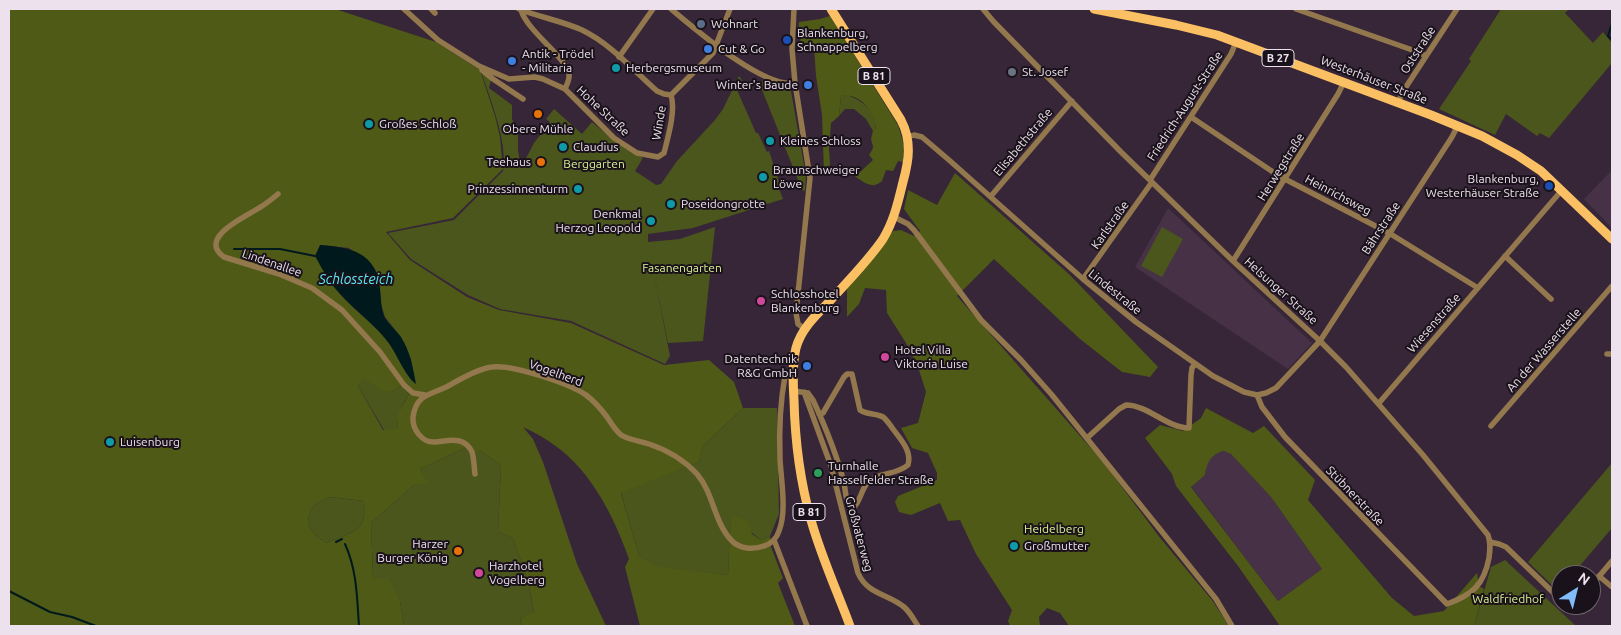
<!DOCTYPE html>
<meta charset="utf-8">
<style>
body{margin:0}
#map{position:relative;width:1621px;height:635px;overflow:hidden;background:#372638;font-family:Ubuntu,sans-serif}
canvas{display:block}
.frame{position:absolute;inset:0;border:10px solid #ece1ec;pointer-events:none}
.north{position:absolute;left:1551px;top:565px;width:50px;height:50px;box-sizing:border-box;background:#1a121a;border:1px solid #6e656e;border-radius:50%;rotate:36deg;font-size:14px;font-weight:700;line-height:20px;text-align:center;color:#ece1ec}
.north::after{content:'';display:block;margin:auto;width:18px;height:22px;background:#81bdfa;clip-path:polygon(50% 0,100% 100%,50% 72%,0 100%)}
</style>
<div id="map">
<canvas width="1621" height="635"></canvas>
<div class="frame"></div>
<div class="north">N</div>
</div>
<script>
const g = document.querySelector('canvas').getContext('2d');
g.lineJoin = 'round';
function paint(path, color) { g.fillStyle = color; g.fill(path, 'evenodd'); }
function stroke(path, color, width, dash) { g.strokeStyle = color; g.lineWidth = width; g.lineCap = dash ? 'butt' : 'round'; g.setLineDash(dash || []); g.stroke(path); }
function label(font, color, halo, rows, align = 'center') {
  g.font = font + ' Ubuntu,sans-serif'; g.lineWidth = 4; g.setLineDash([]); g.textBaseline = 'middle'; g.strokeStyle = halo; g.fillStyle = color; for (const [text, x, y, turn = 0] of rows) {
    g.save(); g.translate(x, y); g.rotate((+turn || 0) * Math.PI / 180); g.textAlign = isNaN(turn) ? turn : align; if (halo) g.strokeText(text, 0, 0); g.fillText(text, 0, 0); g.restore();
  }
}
const built = new Path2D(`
 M1612,170V228L1584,199Z
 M1168,208L1312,343L1288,369L1135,267Z
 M1224,451L1231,454L1271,497L1322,569L1278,601L1191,486L1205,475L1206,465L1209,459L1218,453Z`);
const green = new Path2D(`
 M1501,9H1569L1565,13L1593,43L1603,32L1612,43V63L1549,138L1540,133L1537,136L1506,114L1495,135L1439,109L1471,61L1469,59Z
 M481,71L491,80L489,88L512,105V119L518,132V150L521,168L534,143L550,122L546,119L554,109L582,134L592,122L612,139L643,158L635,171L656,185L661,184L677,161L715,120L723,109L739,76L740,77L745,86L737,90L756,133H758L767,152L769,151L781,188L779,189L783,199L693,228L648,234V242L680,239L715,227L703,341L668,343L654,274L670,356L665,364L571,321L500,309L468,295L411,259L388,233L454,220L503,171C508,142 490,99 481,71Z
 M763,80L791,91L806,176L805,191L802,190L760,85Z
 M847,95C861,100 880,112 875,130L873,131L866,119L854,109H845L839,116L841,96Z
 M1162,227L1183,239L1162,277L1141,266Z
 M363,377L392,392L401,385L409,394C402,405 397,416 397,430H384L358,386Z
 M743,408H777L779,514L770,536L761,540L732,517L730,526L728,575L660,568L639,556L621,492L699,462L703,446Z
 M465,448L479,450L501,465L498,532L513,538L528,581L534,613L520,619L522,626H404L400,601L373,579L371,523L415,484H428L420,469Z
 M1612,463V528L1572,575H1561V588L1558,591L1528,562Z
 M330,497L364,501C364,507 365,514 363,521C359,533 337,538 326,543L316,536L308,525C309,507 314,503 330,497Z
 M1505,560L1576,626H1474L1491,567Z`);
const forest = new Path2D(`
 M9,9H335L436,42L480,70L495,116L500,137L503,169L453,218L386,232L410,260L467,297L499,310L571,323L664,365L709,360L734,382L743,408L703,446L699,462L621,493L639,556L660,567L728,575L730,526L732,516L748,521L752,534L761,540L770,536L771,547L783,578L778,583L795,626H640L625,567L629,559C613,514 589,466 547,440C540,435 531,431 523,427L533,439L543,462L577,564L606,626H522L520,619L534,612L528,581L513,538L498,532L501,465L479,450L470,454L465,448L420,469L429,484H415L371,523L373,579L388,578L400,601L404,626H9ZM320,245L349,248L375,269L380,289L381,304L385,317L400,336L411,359L415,383C406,377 397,353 388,342C370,318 341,302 326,275C321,267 322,254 320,245ZM363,378L383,391L392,392L401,385L409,394L398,414L397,430H383L358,386ZM330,497L364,501C364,507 365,514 363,521C359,533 337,538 326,543L316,536L308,525C309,507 314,503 330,497Z
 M830,16L898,125L904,145L903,162L898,161L893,171L886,170L882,181C881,182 876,185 875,185C868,187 854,176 849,171L852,169L858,174L873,160L869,155C875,146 873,148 871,139L873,131L876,128C875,111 859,92 841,96L839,116L831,123L829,149L830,164L828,170L824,174L822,115L816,76L814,47H801L800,36L798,34L799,22L820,19Z
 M955,173L1070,275L1158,367L1150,377L1122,372L1080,339L994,259L957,296L1103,462L1161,539L1212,600L1229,626H1069L1060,613L1047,608L1039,617L1040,626H1010L1008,621L1012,610L976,554L960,520L948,521L940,503L911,515L899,512L895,502L898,496L937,480V473L928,453L912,448L901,428L918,423L926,392L918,367L906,343L887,313L886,290L865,288L859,304L847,317V287L893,231L901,230L914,236L920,231L904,209L908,190L937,205Z
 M1206,408L1253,433L1264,426L1315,480L1308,500L1392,598L1414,616L1444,611L1477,573L1479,586L1484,589L1474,626H1280L1238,566L1176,486L1172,474L1145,438L1160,425L1183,431L1201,418ZM1224,451L1231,454L1271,497L1322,569L1278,601L1191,487L1205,475C1207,462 1211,454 1224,451Z`);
const water = new Path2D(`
 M320,245C351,247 377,253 380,289C381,299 381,307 384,316C388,324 396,330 401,337C410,351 413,368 416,384C405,376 397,354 388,342C375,325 358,313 344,298C332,286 323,271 315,256Z`);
const stream = new Path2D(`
 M1612,23L1608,36L1612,40
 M234,249H280L315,256
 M336,542L342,539
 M345,544C357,570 357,598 359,626
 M9,591L50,612L72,617L96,626`);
const street = new Path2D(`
 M404,9L438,40L479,66L509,79L535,77L543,79L565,89L614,138L637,153L658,157L664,153C668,137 676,110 671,95
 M431,9L435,13
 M519,9C539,17 562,21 582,30C611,44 633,70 657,91L664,94L671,95
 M671,9C695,29 764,89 795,83
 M794,9L792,49L795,83L810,178L796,313L798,324L805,329
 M983,9L993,21L1121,152L1233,261L1320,341L1346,367L1423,455L1488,535C1491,543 1490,550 1489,558C1484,585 1472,595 1447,604L1285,437L1262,407L1257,395
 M1296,9L1418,52L1426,56
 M521,10C527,31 567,58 569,74C570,79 567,84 565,89
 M619,57L653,9
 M482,70L493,79L523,99
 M671,95L713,53L730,9
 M1398,103L1402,93L1457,9
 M1191,117L1279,176L1389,233L1478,288
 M908,137L914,135L922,137L949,160L1083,279L1136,322L1213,376L1244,392L1257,395L1266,393L1276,388L1320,341L1452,137L1458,125
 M1150,180L1231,54L1236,42
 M278,194C272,199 266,204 259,208C245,217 197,238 224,257L279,274L312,288L342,310L380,352L404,385L413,393L425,395
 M991,196L1072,101
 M894,217L908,224L914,230L981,320L1021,360L1052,395L1216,599L1232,626
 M1505,256L1551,299
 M1233,261L1338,94L1344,82
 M1083,279L1152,182
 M1607,354H1612
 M794,391L808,393L813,400C825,426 837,455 844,483C846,492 845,503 853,508C861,502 861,487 870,480C882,472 896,475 908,465C912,451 901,440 893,429C890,425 887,420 883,417C876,413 867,415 860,410L852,374H847L844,377L823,413L819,414
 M804,392L831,466L858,573C867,594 888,594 904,607C910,612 914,620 918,626
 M1379,403L1562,190
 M1491,426L1612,286
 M1087,438L1119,409L1126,405C1148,405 1167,428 1189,428L1191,375L1192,368L1195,364
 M475,474C474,467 474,458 472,452C464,435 448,441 435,442C422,443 412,429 413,417C416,395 429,395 444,388C449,386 453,383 457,381C468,375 481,368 492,367C512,364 570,384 586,395C594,401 601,409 607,417C611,423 615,430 621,435C629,440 640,441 649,444C667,450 684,460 697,474C714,494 714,523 732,541C740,549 753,550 764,546C771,544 777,538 779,531C787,511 781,480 780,459C779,432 780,403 785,376L794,373
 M774,540L807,626
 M1490,542L1499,544L1506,547L1561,600
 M1599,576L1612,587
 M1591,586L1612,561
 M1566,605L1571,610L1575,605`);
const primary = new Path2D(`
 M831,9L901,120C912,141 909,160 903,182C898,202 894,221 883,239C868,261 847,282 829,302C816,315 801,329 796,348C792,364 793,383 794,400C795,441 800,481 811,520C821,556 837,591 850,626
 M1094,9L1176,25L1217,35L1431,115L1482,136L1517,155L1541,171L1612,239`);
const markers = [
 [701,24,5,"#5c6f8a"],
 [787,40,5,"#1a4fb4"],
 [708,49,5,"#3f7fe0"],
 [512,61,5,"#3f7fe0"],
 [616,68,5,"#0f9aa8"],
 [1012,72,5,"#6b7280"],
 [808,85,5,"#3f7fe0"],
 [538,114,5,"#e8710a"],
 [369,124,5,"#0f9aa8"],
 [770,141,5,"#0f9aa8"],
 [563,147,5,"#0f9aa8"],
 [541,162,5,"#e8710a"],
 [763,177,5,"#0f9aa8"],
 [1549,186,5,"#1a4fb4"],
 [578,189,5,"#0f9aa8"],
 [671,204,5,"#0f9aa8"],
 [651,221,5,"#0f9aa8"],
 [761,301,5,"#d1479c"],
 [885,357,5,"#d1479c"],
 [807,366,5,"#3f7fe0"],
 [110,442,5,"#0f9aa8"],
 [818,473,5,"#2e9e5b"],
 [1014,546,5,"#0f9aa8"],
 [458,551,5,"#e8710a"],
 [479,573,5,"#d1479c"]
];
const shields = [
 [1278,58,32],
 [874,76,32],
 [809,512,32]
];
const shieldNames = [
 ["B 27",1278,58],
 ["B 81",874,76],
 ["B 81",809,512]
];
const poiNames = [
 ["Wohnart",711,24],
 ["Blankenburg,",797,33],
 ["Schnappelberg",797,47],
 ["Cut & Go",718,49],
 ["Antik - Trödel",522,54],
 ["- Militaria",522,68],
 ["Herbergsmuseum",626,68],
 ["St. Josef",1022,72],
 ["Winter's Baude",798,85,"right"],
 ["Großes Schloß",379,124],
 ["Obere Mühle",538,129,"center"],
 ["Kleines Schloss",780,141],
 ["Claudius",573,147],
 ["Teehaus",531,162,"right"],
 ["Braunschweiger",773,170],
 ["Löwe",773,184],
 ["Blankenburg,",1539,179,"right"],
 ["Westerhäuser Straße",1539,193,"right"],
 ["Prinzessinnenturm",568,189,"right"],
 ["Poseidongrotte",681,204],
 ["Denkmal",641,214,"right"],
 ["Herzog Leopold",641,228,"right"],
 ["Schlosshotel",771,294],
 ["Blankenburg",771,308],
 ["Hotel Villa",895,350],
 ["Viktoria Luise",895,364],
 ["Datentechnik",797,359,"right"],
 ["R&G GmbH",797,373,"right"],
 ["Luisenburg",120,442],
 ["Turnhalle",828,466],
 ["Hasselfelder Straße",828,480],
 ["Harzer",448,544,"right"],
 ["Burger König",448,558,"right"],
 ["Großmutter",1024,546],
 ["Harzhotel",489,566],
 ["Vogelberg",489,580]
];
const streetNames = [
 ["Oststraße",1418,50,-57],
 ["Westerhäuser Straße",1374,80,21],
 ["Friedrich-August-Straße",1185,106,-57],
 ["Hohe Straße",603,111,43],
 ["Winde",659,123,-80],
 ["Elisabethstraße",1023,142,-50],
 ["Herwegstraße",1281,167,-58],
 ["Heinrichsweg",1338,195,28],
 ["Karlstraße",1110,225,-55],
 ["Bährstraße",1381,228,-57],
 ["Lindenallee",272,263,19],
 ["Helsunger Straße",1281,291,42],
 ["Lindestraße",1115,292,39],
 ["Wiesenstraße",1434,323,-49],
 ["An der Wasserstelle",1544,350,-49],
 ["Vogelherd",556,373,20],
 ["Stübnerstraße",1355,496,46],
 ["Großvaterweg",859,534,75]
];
const parkNames = [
 ["Berggarten",594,164],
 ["Fasanengarten",682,268],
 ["Heidelberg",1054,529],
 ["Waldfriedhof",1508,599]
];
const waterNames = [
 ["Schlossteich",356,279]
];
paint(built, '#463147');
paint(green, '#4a561b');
paint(forest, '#4e5a16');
paint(water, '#00191c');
stroke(stream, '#00191c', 2);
stroke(street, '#93774d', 5.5);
stroke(primary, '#fbc063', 9);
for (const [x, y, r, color] of markers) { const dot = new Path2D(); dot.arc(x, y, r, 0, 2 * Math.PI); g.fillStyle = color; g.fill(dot); stroke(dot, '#1a121a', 2); }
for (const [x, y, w] of shields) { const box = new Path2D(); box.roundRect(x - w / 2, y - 8.5, w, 17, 4); g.fillStyle = '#1a121a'; g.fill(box); stroke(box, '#ece1ec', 1); }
label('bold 11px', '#ece1ec', null, shieldNames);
label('12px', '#ece1ec', '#1a121a', poiNames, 'left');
label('12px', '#ece1ec', '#1a121a', streetNames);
label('12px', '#d9f091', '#1a121a', parkNames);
label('italic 14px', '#59e8f5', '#1a121a', waterNames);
</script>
